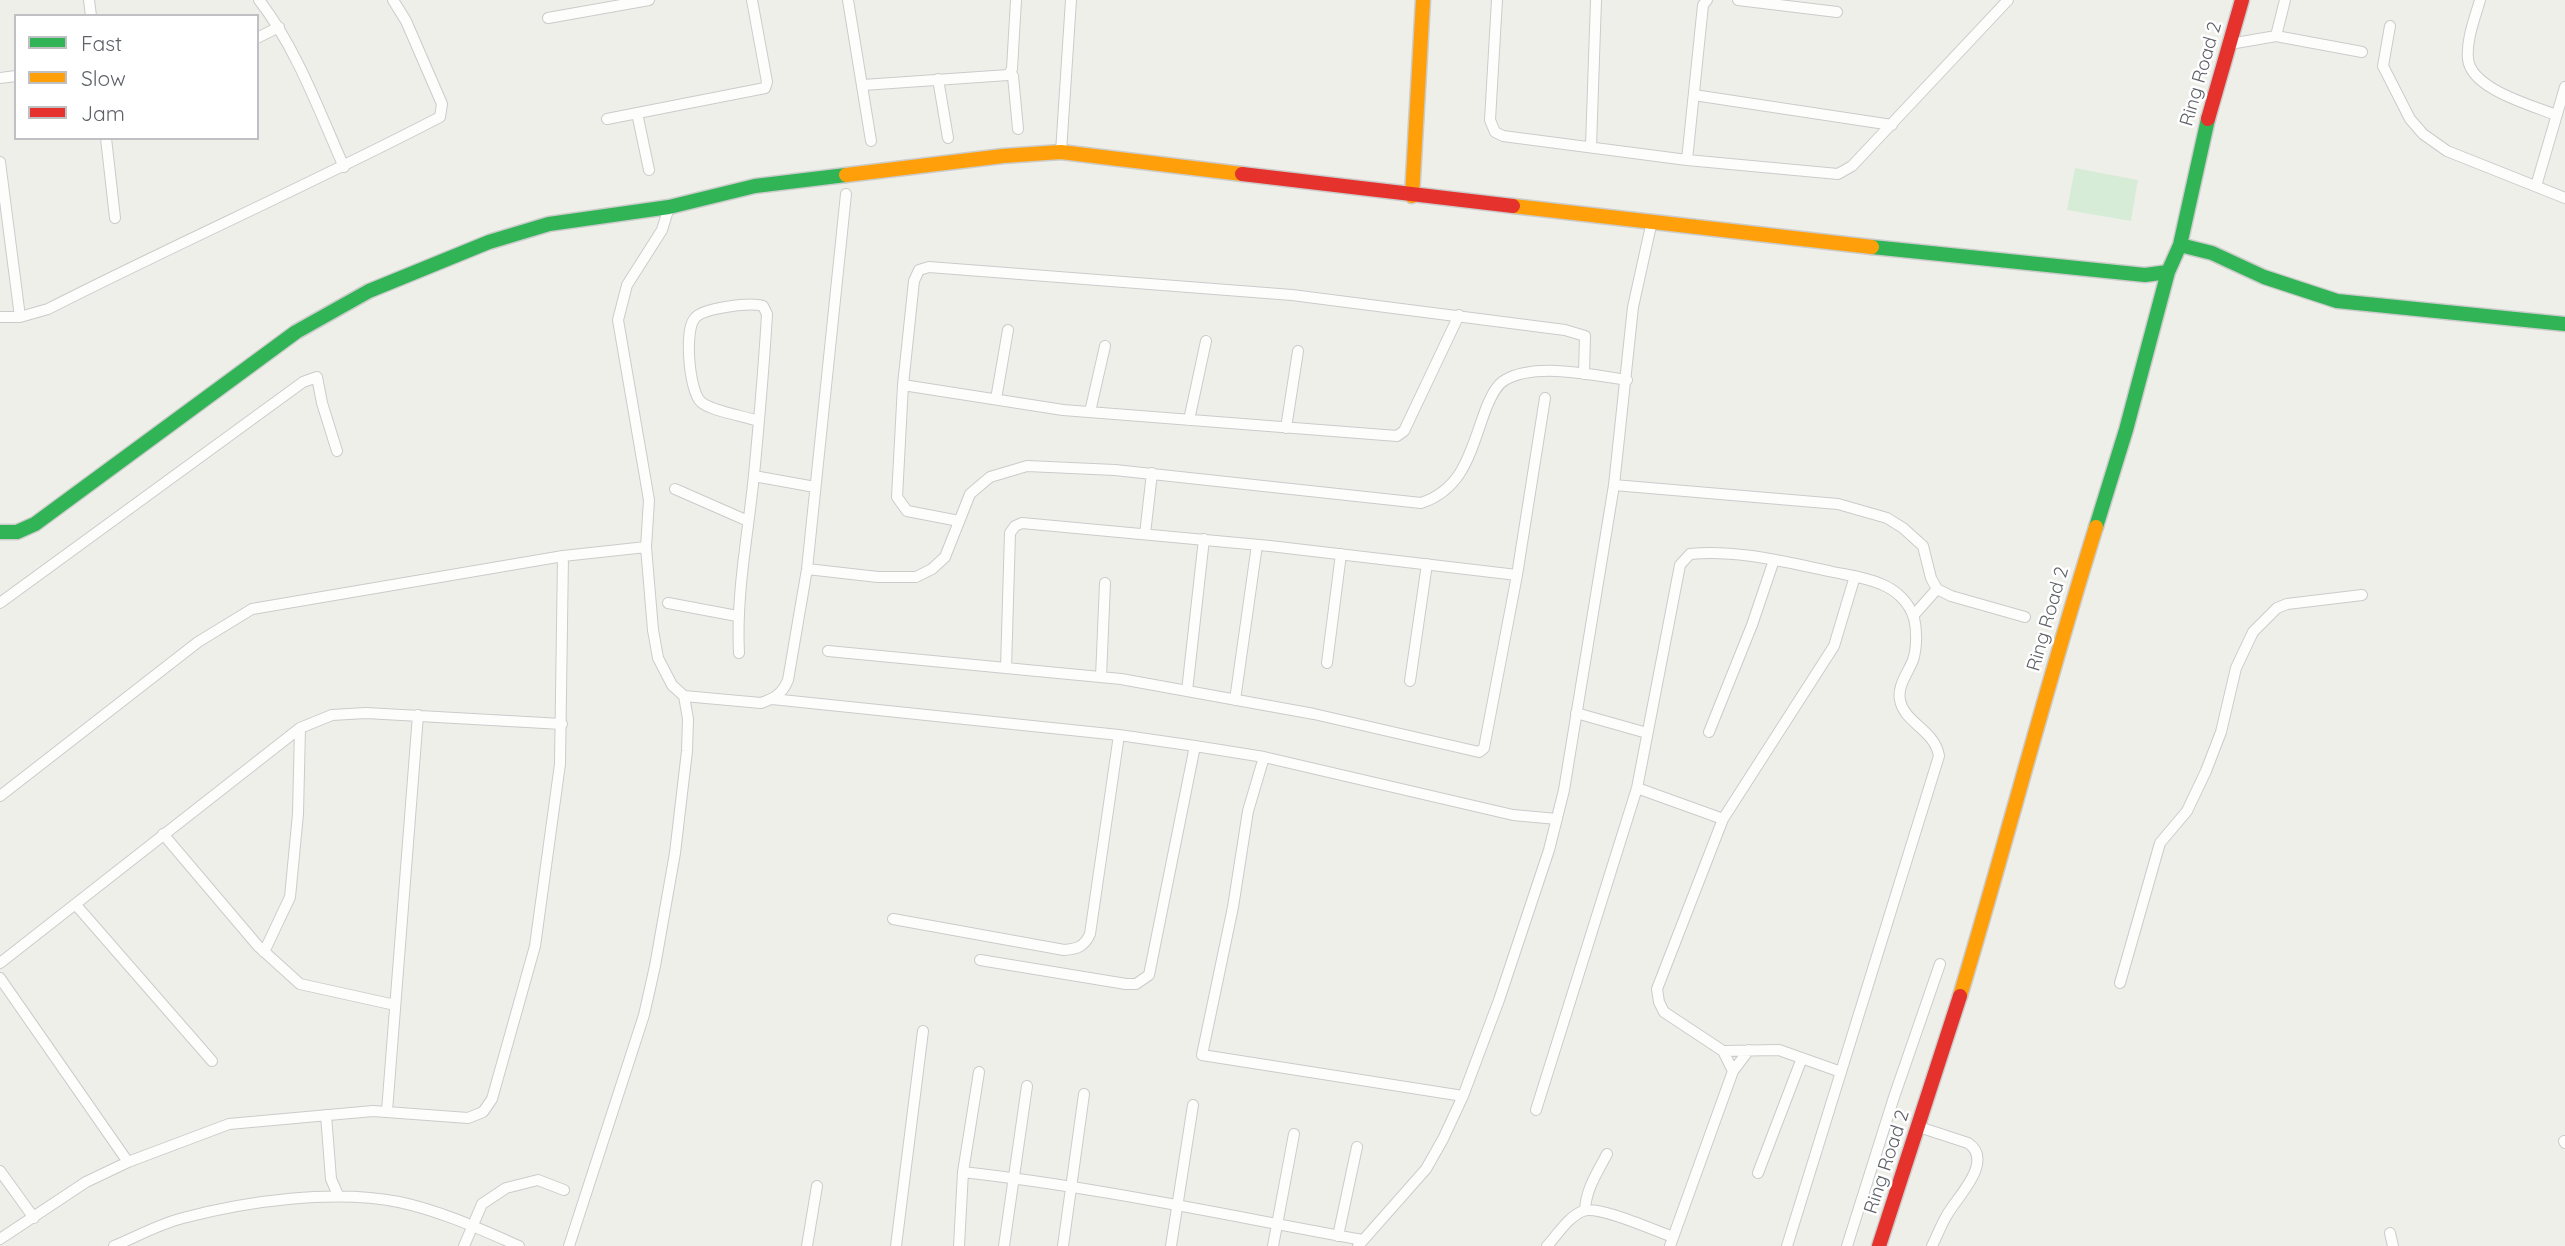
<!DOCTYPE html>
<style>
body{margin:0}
#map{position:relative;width:2565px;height:1246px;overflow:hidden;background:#efefea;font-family:Quicksand,sans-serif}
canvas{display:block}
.legend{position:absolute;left:14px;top:14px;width:245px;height:126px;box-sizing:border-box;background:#fff;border:2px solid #bfc0c3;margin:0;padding:9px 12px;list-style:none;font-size:21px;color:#5f6268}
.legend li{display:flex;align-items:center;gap:14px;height:35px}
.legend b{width:35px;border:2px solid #bfc0c3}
</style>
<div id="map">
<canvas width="2565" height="1246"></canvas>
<ul class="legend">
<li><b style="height:9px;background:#30b455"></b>Fast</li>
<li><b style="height:9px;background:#ff9f0a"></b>Slow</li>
<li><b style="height:9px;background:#e5322d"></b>Jam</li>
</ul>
</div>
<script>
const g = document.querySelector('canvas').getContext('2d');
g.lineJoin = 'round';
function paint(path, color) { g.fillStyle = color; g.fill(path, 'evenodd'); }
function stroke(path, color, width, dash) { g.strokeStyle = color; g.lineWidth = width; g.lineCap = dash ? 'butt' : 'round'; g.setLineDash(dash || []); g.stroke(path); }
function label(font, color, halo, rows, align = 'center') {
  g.font = font + ' Quicksand,sans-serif'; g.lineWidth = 5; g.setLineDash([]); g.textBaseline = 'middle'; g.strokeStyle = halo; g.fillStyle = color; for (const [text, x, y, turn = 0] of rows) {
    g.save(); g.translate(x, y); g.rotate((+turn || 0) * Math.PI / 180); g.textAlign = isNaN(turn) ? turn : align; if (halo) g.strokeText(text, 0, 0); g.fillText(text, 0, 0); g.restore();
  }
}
const green = new Path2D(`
 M2075,168L2138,180L2131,221L2067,210Z`);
const street = new Path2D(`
 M89,0L91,16
 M259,0C297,49 319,111 344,167
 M848,0L871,141
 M1497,0L1490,120L1495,132L1503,136L1687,160L1838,174L1852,166L2008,0
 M1738,0L1837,12
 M2480,0C2475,18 2466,40 2468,59C2471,89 2531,105 2556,115
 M548,18L649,0
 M2390,26L2383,66L2410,119L2423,134L2447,151L2565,198
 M2276,36L2285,0
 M257,38L279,27
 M2230,44L2276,36L2362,52
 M1010,72L1013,76L1018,129
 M0,78L16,76
 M938,79L948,138
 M863,85L1008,75L1012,69L1016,0
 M1694,95L1892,125
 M637,113L649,170
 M607,119L765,88L767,82L752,0
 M106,138L115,218
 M1591,146L1596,0
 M1061,152L1071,0
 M1687,160L1703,5L1707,0
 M0,162L20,317
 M2536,186L2565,87
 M0,317H20L48,309C178,243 311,184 440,117L442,104L406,21L393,0
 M903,385L1063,410L1397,436L1404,431L1459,315
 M996,399L1008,330
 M1090,412L1105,346
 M1189,420L1206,341
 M1286,428L1298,351
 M754,476L815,487
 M1614,485L1838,504L1887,518L1903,528L1923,546L1931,578L1937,589L1951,596L2025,617
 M675,489L748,521
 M959,521L907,511L897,497L903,385L914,281L919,270L929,267L1292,295L1565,330L1585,336L1584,374
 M1145,534L1152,473
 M807,569L878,577H916L932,569L945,557L970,494L990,477L1027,466L1115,470L1421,503C1466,488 1471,447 1487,406C1491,397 1496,385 1505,380C1536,362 1593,375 1627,380
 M0,603L303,382L317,377L322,403L337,451
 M668,603L737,616
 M1913,616L1937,589
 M828,651L1121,679L1314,714L1479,752L1484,748L1517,575L1545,398
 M739,653C736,593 748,535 754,475C759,422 764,368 767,314L763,306C750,302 703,308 695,318C684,330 689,391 701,402C711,411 744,416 758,421
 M1327,663L1341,554
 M1006,668L1010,533L1015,526L1022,523L1270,546L1517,575
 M1101,677L1105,583
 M1410,681L1427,564
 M1187,691L1204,539
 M684,696L761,703C775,698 782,694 788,680L807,569L846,194
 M772,699L1119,735L1195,746L1264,757L1513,815L1557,819
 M1235,700L1257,545
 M1576,713L1647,733
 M1709,732L1752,625L1774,560
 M1264,757L1248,811L1233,907L1202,1055L1463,1096
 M1637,788L1723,819
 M0,796L198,642L252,609L563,556L646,547
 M163,834L258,946L300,984L395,1005
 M76,905L212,1061
 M893,919L1064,950C1077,949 1084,947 1090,934L1119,735
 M264,952L290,897L298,814L300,728
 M980,960L1126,984H1136L1149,975L1195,746
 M0,963L300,728L332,715L366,713L562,724
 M0,978L128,1162
 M2120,983L2160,843L2187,811L2206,771L2221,732L2236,668L2253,632L2277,608L2287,604L2362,595
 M1723,1051L1779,1050L1841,1072
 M1733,1071L1723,1051L1664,1012L1659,1002L1657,989L1723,819L1834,646L1855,576
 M1536,1110L1637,788L1680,565L1690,554C1735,549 1785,562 1829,571C1846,575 1865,577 1881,584C1896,590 1909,602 1914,618C1917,630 1917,648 1913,660C1908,673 1897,686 1900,700C1904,723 1935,730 1939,756L1787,1246
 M387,1111L418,715
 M326,1115L331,1179L338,1195
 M1919,1127L1968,1143C1995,1161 1957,1197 1947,1215C1941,1225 1937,1236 1932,1246
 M2564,1141L2565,1143
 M0,1171L34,1218
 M963,1172C1097,1187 1230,1216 1363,1240
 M1758,1173L1802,1058
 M1585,1210C1586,1189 1597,1173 1607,1154
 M2390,1233L2393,1246
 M1338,1236L1357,1147
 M0,1239L86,1182L128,1162L229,1124L373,1111L468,1118L483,1112L492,1099L535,946L560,764L563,556
 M114,1246C136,1237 159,1224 183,1218C247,1201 334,1189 399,1202C441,1211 480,1229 519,1246
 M464,1246L482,1204L506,1188L538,1180L564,1190
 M569,1246L644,1015L655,966L675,853L687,751L688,719L684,696L672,685L658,658L653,630L646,547L649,500L618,320L627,285L662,230L669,207
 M807,1246L817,1186
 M896,1246L923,1031
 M959,1246L963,1172L979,1072
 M1004,1246L1027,1086
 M1063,1246L1084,1094
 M1171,1246L1193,1105
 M1273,1246L1294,1134
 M1358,1246L1426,1169L1443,1139L1463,1096L1499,1000L1549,850L1564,790L1614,485L1633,307L1652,221
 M1547,1246C1558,1234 1568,1217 1583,1211C1599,1205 1655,1231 1673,1237
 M1670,1246L1733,1071L1749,1050
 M1847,1246L1894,1097L1940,964`);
const fast = new Path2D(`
 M2180,245L2212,253L2264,277L2337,301L2565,324
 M1872,247L2145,275L2168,272
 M2096,527L2126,430L2168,272L2180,245L2208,119
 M0,532H17L35,524L296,332L369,291L489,242L549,224L669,207L755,186L846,175`);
const slow = new Path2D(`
 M846,175L1003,156L1061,152L1242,174
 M1412,196L1423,0
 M1513,206L1872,247
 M1960,996C2007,840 2047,683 2096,527`);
const jam = new Path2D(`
 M2208,119L2242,0
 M1242,174L1513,206
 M1879,1246L1960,996`);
const streetNames = [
 ["Ring Road 2",2201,74,-74],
 ["Ring Road 2",2048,619,-74],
 ["Ring Road 2",1887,1162,-72]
];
paint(green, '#d7ecd7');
stroke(street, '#cbcbcb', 12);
stroke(fast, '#ccc', 17);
stroke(slow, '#ccc', 17);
stroke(jam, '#ccc', 17);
stroke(street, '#fdfdfc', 10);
stroke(fast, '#30b455', 14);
stroke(slow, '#ff9f0a', 14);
stroke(jam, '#e5322d', 14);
label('19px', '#5f6268', '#fff', streetNames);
</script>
